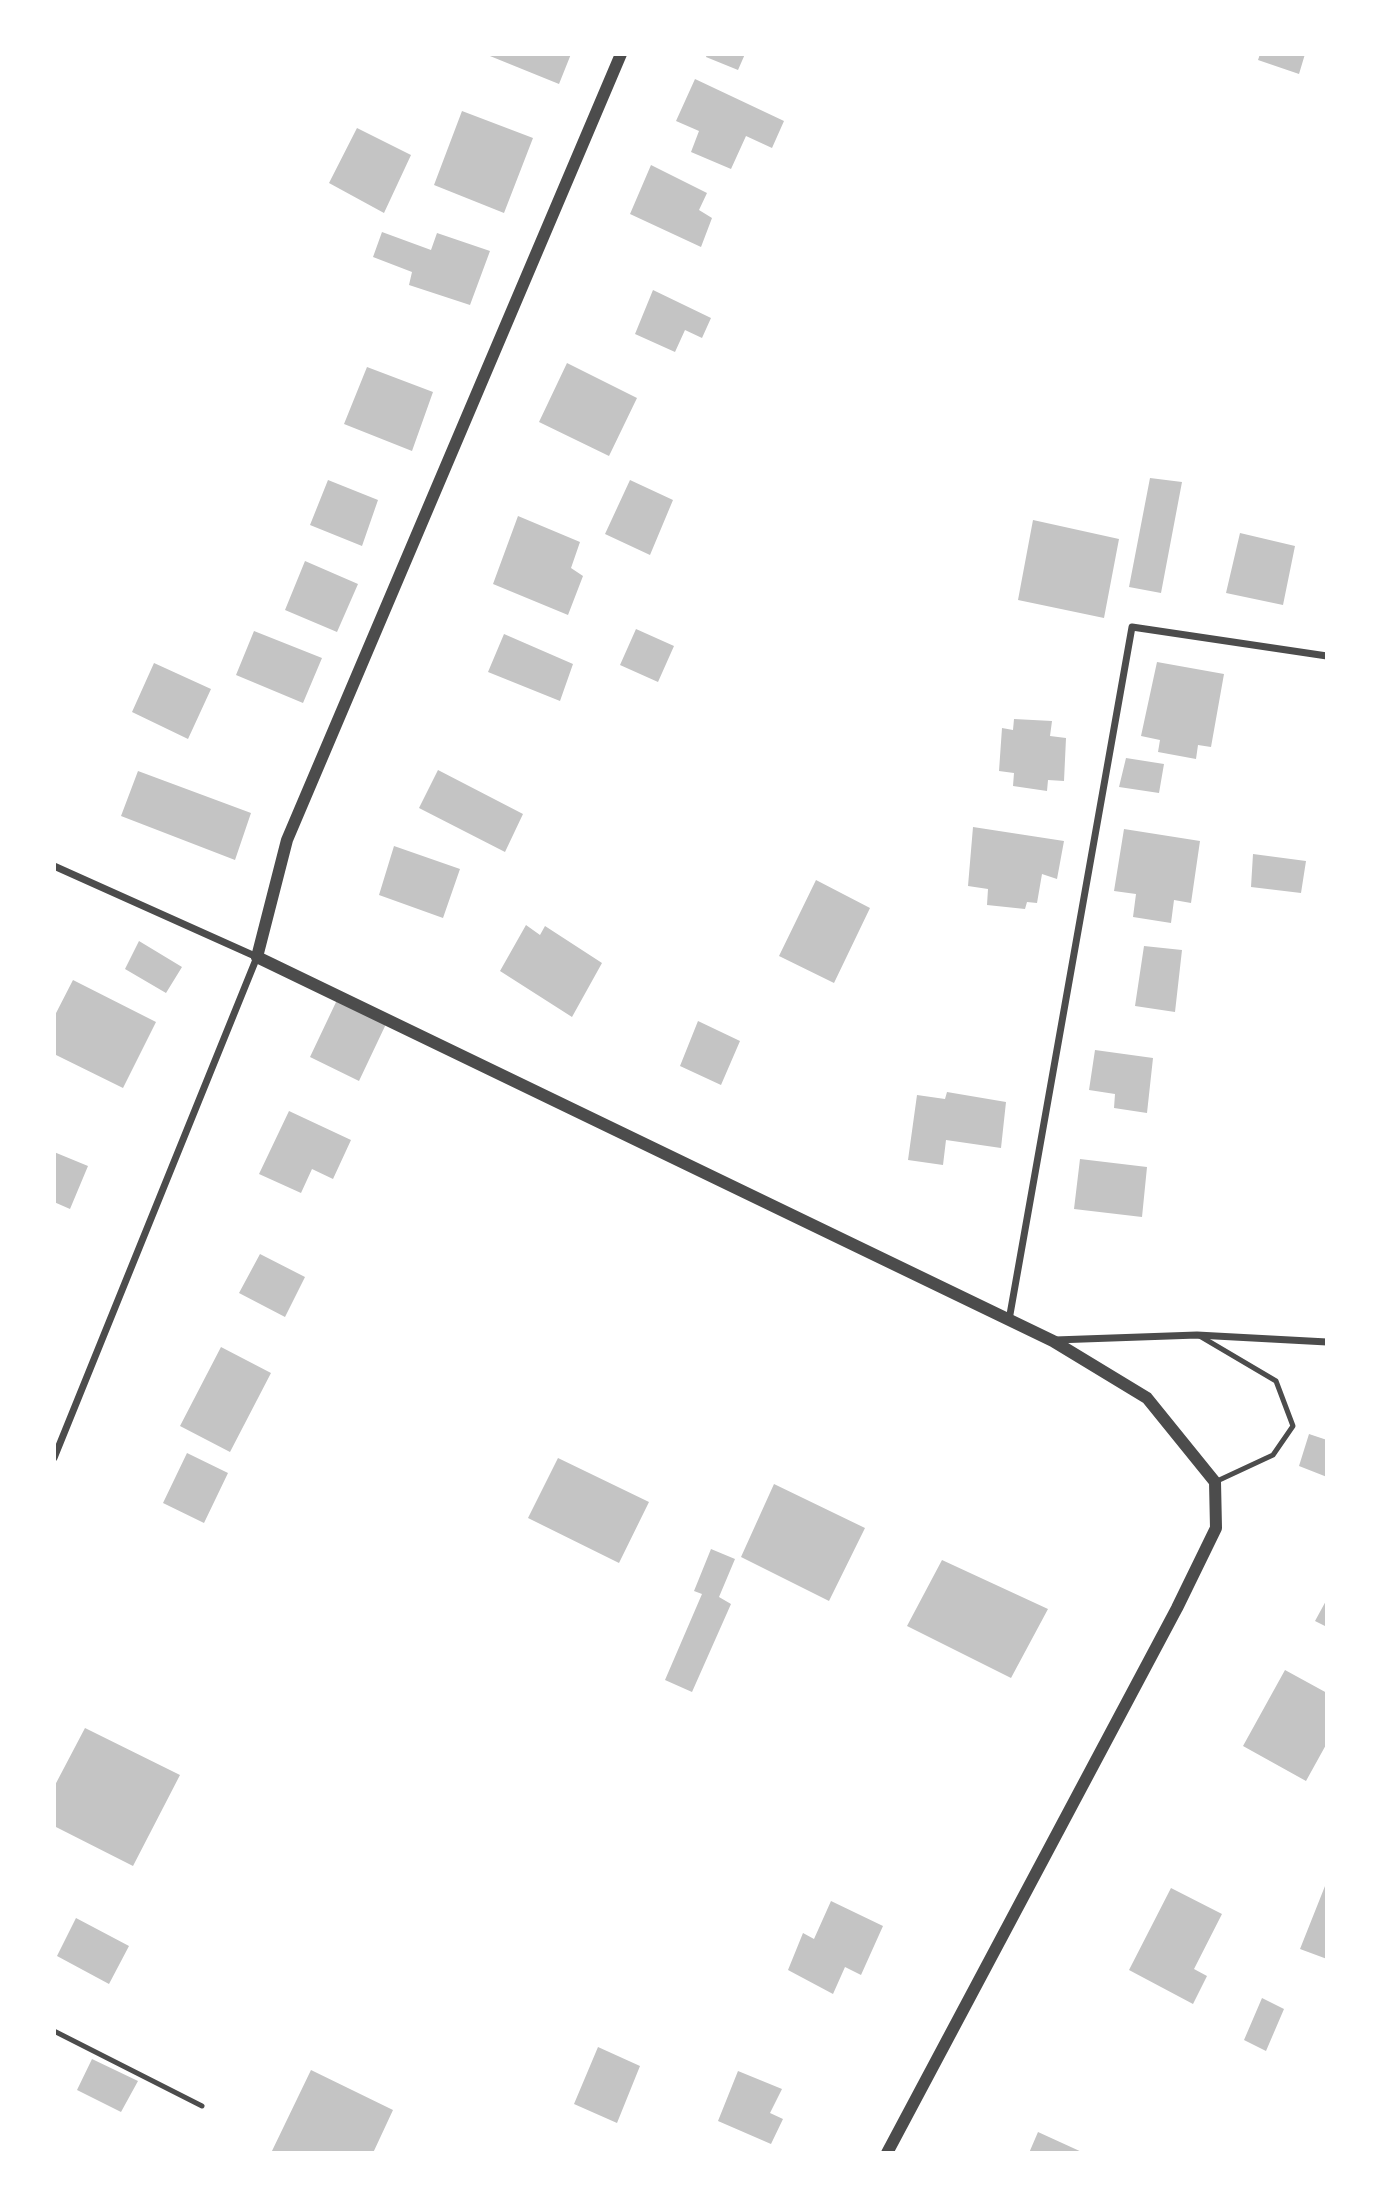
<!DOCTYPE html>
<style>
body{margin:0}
#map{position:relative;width:1381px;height:2207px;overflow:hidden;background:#fff;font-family:"Fira Sans Condensed",sans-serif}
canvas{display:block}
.frame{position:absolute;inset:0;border:56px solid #fff;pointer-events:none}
</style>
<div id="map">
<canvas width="1381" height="2207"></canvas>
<div class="frame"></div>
</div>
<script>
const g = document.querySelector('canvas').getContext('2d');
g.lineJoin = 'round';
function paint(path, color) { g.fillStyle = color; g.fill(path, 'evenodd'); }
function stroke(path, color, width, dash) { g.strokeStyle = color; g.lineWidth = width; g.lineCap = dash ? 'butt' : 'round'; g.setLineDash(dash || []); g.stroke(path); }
const building = new Path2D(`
 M485,54H571L559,84Z
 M707,54H745L738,70L706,57Z
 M1260,54H1305L1299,74L1258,60Z
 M695,79L784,121L772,148L746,136L731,169L691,152L699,131L676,121Z
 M462,111L533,138L504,213L434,185Z
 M357,128L411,155L384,213L329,183Z
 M651,165L707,193L699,210L712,218L701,247L630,214Z
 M382,232L431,250L437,233L490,251L470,305L409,285L412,272L373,257Z
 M653,290L711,318L702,338L685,330L675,352L635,334Z
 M567,363L637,398L609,456L539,422Z
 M367,367L433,392L412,451L344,424Z
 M1150,478L1182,482L1161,593L1129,587Z
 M328,480L378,500L362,546L310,525Z
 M630,480L673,500L650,555L605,534Z
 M518,516L580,542L571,568L583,576L568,615L493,584Z
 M1033,520L1119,539L1104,618L1018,600Z
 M1240,533L1295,546L1283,605L1226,593Z
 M305,561L358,584L337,632L285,610Z
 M636,629L674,646L658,682L620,665Z
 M254,631L322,658L303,703L236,675Z
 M504,634L573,664L560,701L488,672Z
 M1157,662L1224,674L1211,747L1198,745L1196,759L1158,752L1160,740L1141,736Z
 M154,663L211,689L188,739L132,712Z
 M1014,719L1052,721L1050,736L1066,738L1064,781L1048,780L1047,791L1013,786L1014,773L999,771L1002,728L1013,730Z
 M1126,758L1164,764L1159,793L1119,787Z
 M438,770L523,814L505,852L419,808Z
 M138,771L251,813L235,860L121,816Z
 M973,827L1064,841L1057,879L1042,874L1037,903L1027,902L1025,909L987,905L988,889L968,886Z
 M1124,829L1200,841L1191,903L1174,900L1171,923L1133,917L1136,894L1114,891Z
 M394,846L460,869L443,918L379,895Z
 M1253,854L1306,861L1301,893L1251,887Z
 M816,880L870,908L834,983L779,956Z
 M526,925L540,935L545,926L602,963L572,1017L500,971Z
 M139,941L182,967L166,993L125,969Z
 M1144,946L1182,950L1175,1012L1135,1006Z
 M73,980L156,1022L123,1088L54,1054V1017Z
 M337,1000L386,1024L359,1081L310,1057Z
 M698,1021L740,1041L721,1085L680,1066Z
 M1095,1050L1153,1058L1147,1113L1114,1108L1115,1094L1089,1090Z
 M947,1092L1006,1102L1001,1148L946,1140L943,1165L908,1160L917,1095L945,1099Z
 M289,1111L351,1140L333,1179L312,1169L301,1193L259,1174Z
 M54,1152L88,1166L70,1209L54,1202Z
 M1080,1159L1147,1167L1142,1217L1074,1209Z
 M260,1254L305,1277L285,1317L239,1293Z
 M221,1347L271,1373L230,1452L180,1426Z
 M1309,1434L1327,1440V1477L1299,1466Z
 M187,1453L228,1473L204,1523L163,1503Z
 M558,1458L649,1502L619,1563L528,1518Z
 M774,1484L865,1528L829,1601L741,1557Z
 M711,1549L735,1559L719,1597L731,1604L692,1692L665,1680L702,1594L694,1591Z
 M942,1560L1048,1609L1011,1678L907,1626Z
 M1327,1599V1627L1315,1621Z
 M1285,1670L1327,1693V1743L1306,1781L1243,1746Z
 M85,1728L180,1775L133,1866L54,1826V1787Z
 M1327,1881V1959L1300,1949Z
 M1171,1888L1222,1914L1194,1969L1207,1976L1193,2004L1129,1970Z
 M831,1901L883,1926L861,1975L845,1967L833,1994L788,1970L803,1933L814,1939Z
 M76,1918L129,1946L109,1984L57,1956Z
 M1262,1998L1284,2009L1266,2051L1244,2040Z
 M598,2047L640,2066L617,2123L574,2104Z
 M92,2059L138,2081L121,2112L77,2090Z
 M311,2070L393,2110L373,2153H271Z
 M738,2071L782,2089L770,2113L783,2119L771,2144L718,2121Z
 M1038,2132L1084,2153H1029Z`);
const service = new Path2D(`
 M1198,1335L1276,1381L1293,1426L1273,1455L1215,1482
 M54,2031L202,2106`);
const minor = new Path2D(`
 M54,866L257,957L54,1458
 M1009,1320L1132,627L1327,656
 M1055,1340L1197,1335L1327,1342`);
const tertiary = new Path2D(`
 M621,54L287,840L257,957L1053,1341L1147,1398L1215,1482L1216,1528L1177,1608L887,2153`);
paint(building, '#c4c4c4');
stroke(service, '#4c4c4c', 5);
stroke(minor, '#4c4c4c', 7);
stroke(tertiary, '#4c4c4c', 12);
</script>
